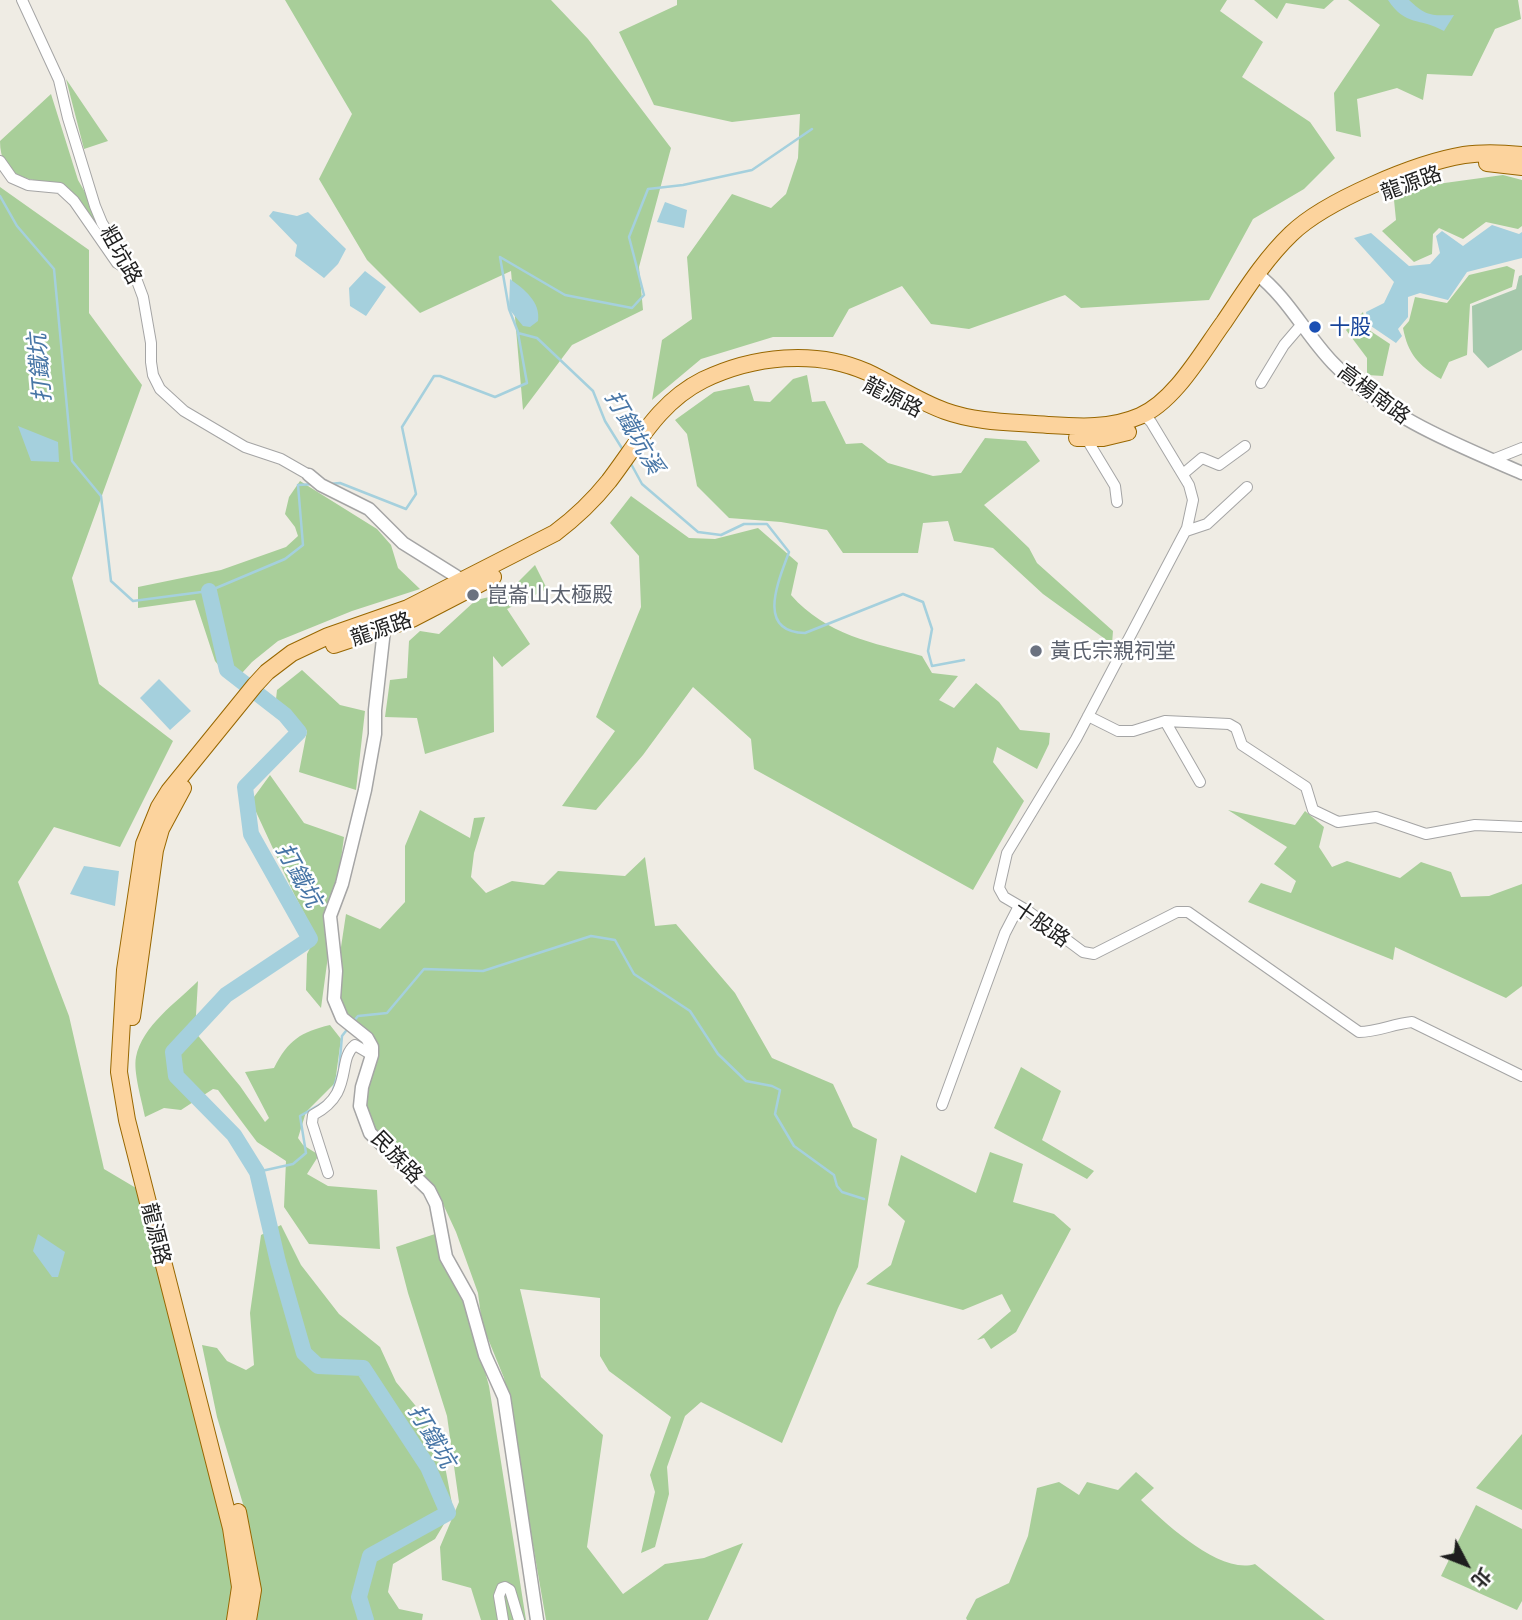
<!DOCTYPE html>
<meta charset="utf-8">
<style>
body{margin:0}
#map{position:relative;width:1522px;height:1620px;overflow:hidden;background:#efece4;font-family:Ubuntu,"Noto Sans TC",sans-serif}
canvas{display:block}
.north{position:absolute;left:1431px;top:1529px;width:70px;height:70px;-webkit-text-stroke:5px #fff;paint-order:stroke;rotate:132deg;font-size:19px;font-weight:700;line-height:28px;text-align:center;color:#1e1e1e}
.north::after{content:'';display:block;margin:auto;width:24px;height:32px;background:#1e1e1e;clip-path:polygon(50% 0,100% 100%,50% 72%,0 100%)}
</style>
<div id="map">
<canvas width="1522" height="1620"></canvas>
<div class="north">北</div>
</div>
<script>
const g = document.querySelector('canvas').getContext('2d');
g.lineJoin = 'round';
function paint(path, color) { g.fillStyle = color; g.fill(path, 'evenodd'); }
function stroke(path, color, width, dash) { g.strokeStyle = color; g.lineWidth = width; g.lineCap = dash ? 'butt' : 'round'; g.setLineDash(dash || []); g.stroke(path); }
function label(font, color, halo, rows, align = 'center') {
  g.font = font + ' Ubuntu,"Noto Sans TC",sans-serif'; g.lineWidth = 5; g.setLineDash([]); g.textBaseline = 'middle'; g.strokeStyle = halo; g.fillStyle = color; for (const [text, x, y, turn = 0] of rows) {
    g.save(); g.translate(x, y); g.rotate((+turn || 0) * Math.PI / 180); g.textAlign = isNaN(turn) ? turn : align; if (halo) g.strokeText(text, 0, 0); g.fillText(text, 0, 0); g.restore();
  }
}
const forest = new Path2D(`
 M285,0H551L588,39L671,148L639,267L643,310L572,345L523,410L511,271L420,313L367,260L319,179L352,114Z
 M677,0H1227L1220,11L1263,42L1242,77L1310,122L1335,158L1304,189L1253,219L1209,300L1081,308L1065,295L969,329L931,324L902,286L849,309L833,337H773L701,359L652,400L662,340L692,319L687,257L732,194L771,208L786,194L798,158L800,114L732,122L654,105L619,32L677,5Z
 M1254,0H1334L1324,9L1286,3L1277,19Z
 M1348,0H1518L1521,19L1495,29L1472,76L1427,74L1423,100L1397,88L1357,99L1361,137L1336,131L1334,93L1380,25Z
 M66,79L108,141L84,149Z
 M51,94L78,180L118,250L117,255L58,183C28,180 0,178 0,141Z
 M1503,175L1522,180V226L1518,229L1486,222L1463,239L1439,228L1433,234L1432,254L1414,262L1382,231L1396,220L1394,200L1430,185Z
 M0,187L89,250V313L142,385L72,578L99,684L173,741L120,847L54,827L18,882L69,1016L104,1169L136,1188L234,1553L229,1615L226,1620H0Z
 M1507,266L1515,270L1512,287L1470,304L1467,355L1449,362L1441,379C1418,365 1408,354 1403,328L1409,321L1415,297L1447,303L1469,275Z
 M1363,312L1366,328L1390,344L1383,376L1367,375V358L1346,330Z
 M807,375L812,402L825,401L846,444L862,443L888,463L933,476L961,473L985,438L1026,441L1040,461L984,505L1029,548L1037,563L1113,631L1112,644L1043,594L993,548L954,541L948,521L923,523L918,553H843L827,530L781,522L729,518L697,486L687,434L675,420L714,392L749,385L754,401L770,402L793,379Z
 M300,481L377,529L391,545L398,568L420,589L352,611L278,641L252,662L233,683L215,661L195,600L138,608V587L221,570L286,547L298,536L295,527L285,514L289,497Z
 M631,496L689,538L715,539L758,528L798,563L791,595C826,635 873,643 922,656L932,673L958,676L939,700L954,708L976,683L999,702L1020,730L1050,733L1049,744L1037,769L997,747L993,762L1024,801L973,890L754,769L751,739L693,687L643,755L596,810L562,806L615,731L596,717L641,607L639,556L610,523Z
 M535,565L547,589L507,609L530,644L502,667L493,656L494,732L425,754L417,718L385,717L390,680L407,678L409,641L420,631L439,634L476,600L507,593Z
 M302,670L340,705L365,711L356,790L299,772L307,731L276,699L277,690Z
 M270,775L304,823L344,837L321,1008L306,990L307,954L316,936L294,894L251,801Z
 M420,810L470,838L474,818L485,817L474,853L471,877L486,893L512,881L544,885L558,871L625,876L645,857L655,926L676,924L735,993L772,1058L833,1084L853,1127L877,1139L858,1267L838,1308L782,1443L701,1402L685,1416L667,1467L669,1494L655,1547L641,1553L655,1492L650,1475L671,1417L609,1371L600,1356V1298L520,1289L541,1377L603,1435L587,1547L623,1594L665,1564L704,1558L743,1543L708,1620H546L504,1378L482,1324L478,1293L456,1232L436,1189L398,1158L375,1133L363,1106L372,1046L345,1020L336,980L346,914L380,929L405,902V846Z
 M1228,810L1295,825L1305,811L1324,827L1319,847L1332,867L1347,861L1400,878L1421,862L1451,872L1461,897L1489,896L1522,884V986L1506,998L1395,947L1393,960L1248,902L1261,883L1291,893L1296,881L1274,864L1287,847Z
 M198,981L195,1032L240,1086L265,1122L269,1118L245,1072L274,1068C288,1040 301,1032 330,1025L341,1039L335,1083L306,1112L298,1138L303,1145L319,1155L307,1174L328,1186L377,1190L380,1249L309,1244L284,1207L286,1161L257,1142L218,1090L213,1089L181,1110L164,1108L145,1117C142,1101 133,1072 136,1057C142,1026 177,1002 198,981Z
 M1021,1067L1061,1091L1042,1140L1094,1171L1087,1179L994,1128Z
 M990,1152L1023,1164L1013,1202L1054,1214L1071,1229L1016,1332L991,1349L984,1338L977,1340L1011,1311L1002,1294L963,1310L866,1284L891,1265L905,1221L888,1205L901,1155L976,1193Z
 M281,1225L301,1265L339,1314L380,1347L396,1382L424,1416L444,1461L453,1509L435,1539L393,1564L388,1592L399,1609L423,1614L422,1620H248L246,1514L217,1417L202,1345L217,1348L227,1361L246,1370L254,1365L250,1313L261,1235Z
 M441,1232L467,1306L489,1386L526,1620H481L471,1588L442,1580L440,1547L459,1502L447,1416L408,1293L396,1247Z
 M1522,1434V1510L1476,1488Z
 M1136,1472L1154,1488L1141,1500C1165,1523 1220,1575 1255,1564L1325,1620H967L966,1618L976,1599L1009,1583L1028,1536L1037,1488L1059,1482L1079,1495L1087,1482L1118,1490Z
 M1476,1505L1522,1529V1601L1517,1610L1441,1576Z`);
const cemetery = new Path2D(`
 M1522,275V350L1488,368L1473,352L1472,306L1516,289L1519,276Z`);
const water = new Path2D(`
 M1388,0H1409C1426,16 1431,16 1454,15L1444,31C1419,17 1406,27 1388,0Z
 M665,202L687,210L684,228L657,222Z
 M273,211L297,216L308,212L346,249L338,264L324,278L295,256L297,245L269,216Z
 M1492,225L1519,234L1522,232V258L1467,272L1448,300L1420,293L1408,297V317L1398,329L1402,336L1396,343L1368,324L1366,312L1384,303L1394,282L1354,238L1371,233L1409,266L1430,264L1440,253L1436,236L1442,231L1463,246Z
 M365,271L386,287L366,316L350,306L349,288Z
 M510,279C524,289 541,302 538,321L530,327L523,326L509,309Z
 M18,426L58,442L59,462L31,461Z
 M159,679L191,711L170,730L140,698Z
 M84,866L119,871L115,906L70,894Z
 M38,1234L65,1252L58,1277H52L33,1251Z`);
const stream = new Path2D(`
 M0,196L17,226L54,269L72,461L101,496L111,581L133,601L209,591L285,559L303,545L298,485L315,484
 M518,332L509,309L500,257L565,295L632,308L644,295L629,237L648,189L683,185L752,170L812,129
 M630,462L642,484L698,532L721,535L744,524H767L789,552C779,580 755,632 805,633L903,594L923,602L932,629L928,651L932,666L964,660
 M328,484L340,483L406,509L416,494L402,427L434,376H440L495,397L527,383L518,333L537,338L593,391L605,421L623,450
 M353,1022L358,1016L387,1013L424,969L483,971L591,936L615,940L634,974L690,1011L718,1054L746,1081L772,1086L780,1090L775,1114L794,1146L834,1175L837,1186L842,1192L864,1199
 M333,1090L339,1071L342,1036L349,1027
 M257,1172L293,1164L306,1153L300,1116L326,1101`);
const river = new Path2D(`
 M209,591L227,670L285,715L299,732L245,787L251,834L310,939L226,995L173,1052L176,1076L234,1135L257,1172L278,1262L304,1353L318,1366L363,1368L428,1467L448,1513L370,1556L359,1597L366,1620`);
const minor = new Path2D(`
 M22,0L59,80L68,118L95,206L102,223L134,273L143,297L151,343V362L153,375L160,389L184,411L245,447L281,459L309,475
 M0,161L12,178L28,185L60,188L74,201L117,263L130,271
 M1261,383L1284,345L1302,324
 M1144,415L1151,422L1189,485L1193,500L1187,528L1076,739L1007,853L999,888L1004,897L1028,911L1083,952L1094,954L1177,912H1188L1359,1032C1378,1032 1392,1024 1412,1022L1522,1076
 M1086,438L1115,486L1117,502
 M1492,460L1522,448
 M1183,474L1202,458L1219,465L1245,446
 M1186,531L1207,524L1247,487
 M1088,716L1118,731H1133L1165,721L1229,724L1236,728L1242,745L1306,787L1313,810L1338,822L1376,817L1426,834L1475,825L1522,827
 M1165,721L1200,782
 M942,1105L1005,933L1019,906
 M328,1173L312,1123L313,1115C355,1093 336,1060 355,1045L372,1055
 M503,1620L499,1596L502,1588L505,1587L510,1590L519,1620`);
const tertiary = new Path2D(`
 M1257,274C1288,298 1306,335 1333,363C1385,417 1455,444 1522,473
 M309,475L321,485L369,509L403,543L467,583
 M385,621L375,710V734L365,790L342,884L330,916L336,971L334,999L342,1018L367,1038L372,1047V1055L362,1087L360,1106L370,1133L429,1190L436,1204L446,1257L469,1298L485,1355L504,1397L537,1620`);
const primary = new Path2D(`
 M1487,163L1522,167
 M1077,438H1103L1128,432
 M334,645L412,619L493,577
 M132,1017L155,850L161,829L183,788
 M238,1512L253,1590L248,1620
 M235,1620L240,1587L231,1528L127,1120L119,1072L125,970L144,844L159,807L169,791L255,685L267,672L292,653L328,636L408,608L555,533C575,518 593,501 609,481C638,443 659,402 703,380C753,356 815,349 867,372C893,384 917,401 945,411C978,423 1014,422 1048,425C1080,427 1110,429 1140,416C1175,401 1202,352 1224,322C1245,291 1264,260 1291,234C1325,201 1416,163 1464,155C1483,152 1503,153 1522,155`);
const markers = [
 [1315,327,7,"#1a4fb4"],
 [473,595,7,"#6b7280"],
 [1036,651,7,"#6b7280"]
];
const streetNames = [
 ["龍源路",1411,183,-20],
 ["粗坑路",121,255,61],
 ["高楊南路",1374,394,37],
 ["龍源路",893,397,27],
 ["龍源路",381,629,-19],
 ["十股路",1042,924,35],
 ["民族路",397,1157,46],
 ["龍源路",156,1234,76]
];
const transitNames = [
 ["十股",1329,327]
];
const worshipNames = [
 ["崑崙山太極殿",487,595],
 ["黃氏宗親祠堂",1050,651]
];
const waterNames = [
 ["打鐵坑",40,368,-95],
 ["打鐵坑溪",634,432,60],
 ["打鐵坑",299,875,61],
 ["打鐵坑",432,1436,59]
];
paint(forest, '#a8ce99');
paint(cemetery, '#a5c8ab');
paint(water, '#a5d0dd');
stroke(stream, '#a5d0dd', 2.5);
stroke(river, '#a5d0dd', 16);
stroke(minor, '#a5a5a5', 12);
stroke(tertiary, '#a5a5a5', 15);
stroke(primary, '#986700', 18);
stroke(minor, '#fff', 10);
stroke(tertiary, '#fff', 12);
stroke(primary, '#fcd39d', 16);
for (const [x, y, r, color] of markers) { const dot = new Path2D(); dot.arc(x, y, r, 0, 2 * Math.PI); g.fillStyle = color; g.fill(dot); stroke(dot, '#fff', 2.5); }
label('21px', '#1e1e1e', '#fff', streetNames);
label('21px', '#164399', '#fff', transitNames, 'left');
label('21px', '#5b616d', '#fff', worshipNames, 'left');
label('italic 23px', '#4876a6', '#fff', waterNames);
</script>
